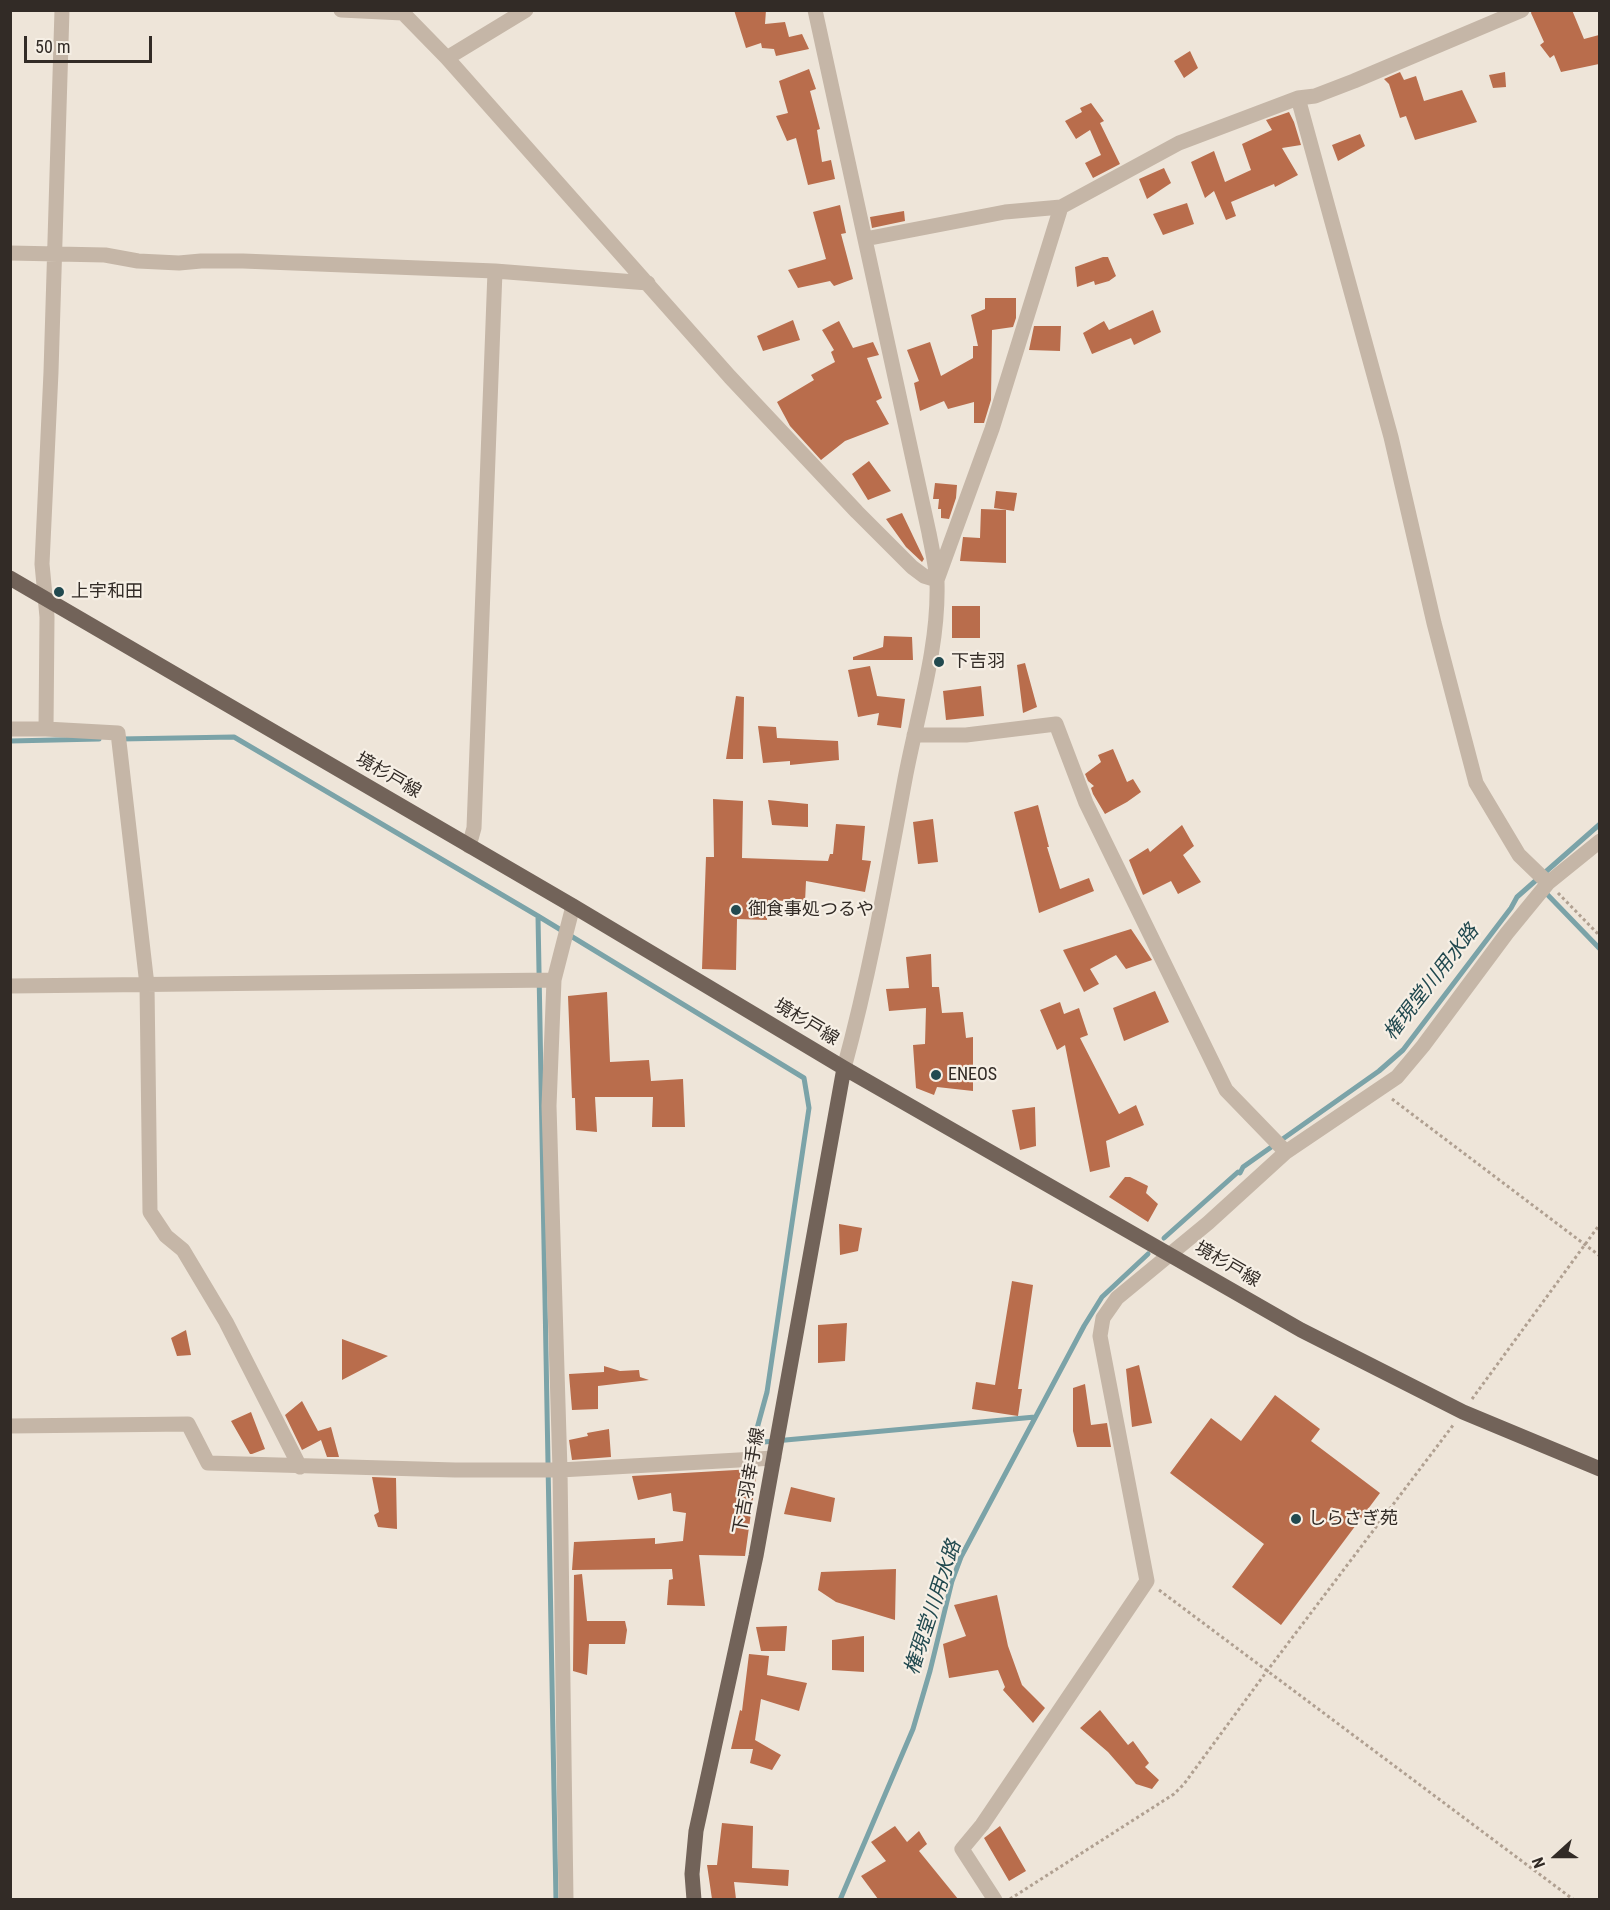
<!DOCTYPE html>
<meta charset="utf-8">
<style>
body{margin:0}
#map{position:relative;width:1610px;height:1910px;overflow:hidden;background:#eee5d9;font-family:"Roboto Condensed",sans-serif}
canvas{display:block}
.frame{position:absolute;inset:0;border:12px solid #322b26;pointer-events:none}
.north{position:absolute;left:1526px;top:1826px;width:60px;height:60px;-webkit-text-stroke:4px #f6efe5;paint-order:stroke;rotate:249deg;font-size:16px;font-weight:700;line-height:24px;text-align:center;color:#322b26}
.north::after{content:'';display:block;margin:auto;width:21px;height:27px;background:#322b26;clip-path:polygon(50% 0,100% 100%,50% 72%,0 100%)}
.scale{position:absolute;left:24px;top:36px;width:128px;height:27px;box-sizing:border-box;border:3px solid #322b26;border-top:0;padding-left:8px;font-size:18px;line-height:21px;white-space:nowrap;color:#322b26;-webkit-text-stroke:4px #f6efe5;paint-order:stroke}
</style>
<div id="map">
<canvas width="1610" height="1910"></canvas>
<div class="frame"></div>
<div class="north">N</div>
<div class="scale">50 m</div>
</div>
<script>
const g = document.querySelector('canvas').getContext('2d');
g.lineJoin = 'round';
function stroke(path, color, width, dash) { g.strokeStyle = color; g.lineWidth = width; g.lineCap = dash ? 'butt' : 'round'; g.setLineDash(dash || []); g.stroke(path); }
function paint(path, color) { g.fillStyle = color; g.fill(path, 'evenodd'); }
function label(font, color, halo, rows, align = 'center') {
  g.font = font + ' "Roboto Condensed","Noto Sans JP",sans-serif'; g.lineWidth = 4.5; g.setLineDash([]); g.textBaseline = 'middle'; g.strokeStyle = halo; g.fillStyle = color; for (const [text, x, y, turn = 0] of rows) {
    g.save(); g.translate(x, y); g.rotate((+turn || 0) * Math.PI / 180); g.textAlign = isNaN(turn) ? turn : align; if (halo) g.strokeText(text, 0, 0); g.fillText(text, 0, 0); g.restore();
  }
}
const stream = new Path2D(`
 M120,739L234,737L538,916L804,1078L809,1108L767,1392L753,1443L1035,1417
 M10,741L99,739
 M1543,890L1600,949
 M538,916L556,1900
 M1164,1238L1238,1172L1240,1173L1243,1167L1379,1071L1403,1050L1511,908L1517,897L1600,824
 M840,1900L913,1729L930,1671L952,1581L961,1557L1084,1326L1102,1297L1148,1254`);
const building = new Path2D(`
 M734,10H766L765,24L785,22L789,37L802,34L809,49L776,56L774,49L762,48L761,43L746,48Z
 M1532,10H1572L1584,39L1599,35V64L1561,72L1554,55L1550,58L1540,45L1544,42L1531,13Z
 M1190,51L1198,68L1184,78L1174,61Z
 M809,69L816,89L810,91L820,129L817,130L822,162L831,160L835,179L808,185L796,138L787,141L776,116L788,113L779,81Z
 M1400,72L1404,80L1416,76L1424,101L1462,90L1477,122L1415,140L1406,116L1400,118L1389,84L1384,79Z
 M1505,72L1506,87L1493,88L1489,75Z
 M1091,103L1104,121L1100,123L1120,164L1093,178L1085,163L1101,155L1090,130L1076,139L1065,121L1082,112L1080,108Z
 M1289,112L1294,122L1301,145L1282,148L1298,175L1275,187L1274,184L1231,202L1236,216L1226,220L1214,191L1205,198L1191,162L1214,151L1225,182L1251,170L1242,144L1272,130L1266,120Z
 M1360,134L1365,146L1338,161L1332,145Z
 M1164,168L1171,183L1147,199L1139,179Z
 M1187,203L1194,224L1163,235L1153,214Z
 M840,205L846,233L841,234L853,279L834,286L830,281L798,288L788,270L826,259L813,212Z
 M904,211L905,221L872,228L870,217Z
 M1103,257H1108L1116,276L1109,281L1095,285L1094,281L1077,287L1075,267Z
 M985,298H1016V318L1013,327L992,330L991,400L984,423H974V402L948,409L944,401L920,411L914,383L919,381L907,350L930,342L941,376L973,358V346H978L971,315L985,309Z
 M1153,310L1161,332L1134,345L1131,338L1092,354L1083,333L1104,321L1109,330Z
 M793,320L800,340L763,351L757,336Z
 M839,321L853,348L873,342L879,355L867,358L882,398L876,401L889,424L845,441L821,460L790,426L777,402L814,380L811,375L835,362L831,352L834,350L822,330Z
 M1034,326H1061L1060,351L1029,350Z
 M869,461L891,491L868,500L852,474Z
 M935,483L957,485L956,498L949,519L941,518V509H938L939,499H933Z
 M996,491L1017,493L1014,511L994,508Z
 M981,509L1006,510V563L960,561L963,537L980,538Z
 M902,513L924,559L922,562L906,547L886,519Z
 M952,606H980V638H952Z
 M884,636L912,637L913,660H853V657L883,647Z
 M1025,663L1037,707L1023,713L1017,665Z
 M870,666L877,696L905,699L901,728L877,725L879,713L858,717L848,670Z
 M981,686L984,716L946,720L943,691Z
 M736,696L744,697L743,759H726Z
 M758,726L776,727L777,738L838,741L839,760L790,765V761L763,763Z
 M1113,749L1127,782L1133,779L1141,792L1127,802L1105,814L1093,794L1091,788L1094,786L1088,781L1085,774L1101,762L1098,755Z
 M713,799L743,801L742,858L828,861L830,854H833L836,824L865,826L862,860L871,861L865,892L806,881L805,902L768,900L767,920L737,919L736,970L702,969L706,857H714Z
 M768,800L808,804V827L772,825Z
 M1038,805L1049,847H1047L1060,889L1089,878L1094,891L1039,913L1014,812Z
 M933,819L938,862L918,864L913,822Z
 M1182,825L1194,846L1183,855L1201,882L1178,894L1171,881L1143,895L1129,860L1148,848L1150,852Z
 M1131,929L1152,960L1126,969L1116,955L1090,969L1099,984L1084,992L1063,950Z
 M931,954L932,987H939L942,1013L963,1012L966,1038L973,1037V1091L937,1087L934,1095L916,1088L913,1045L925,1044L926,1008L889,1011L886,989L909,988L906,957Z
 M1155,991L1169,1022L1124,1041L1113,1008Z
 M607,992L610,1062L649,1060L651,1081L683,1079L685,1127H652L653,1097H595L597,1132L576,1130L575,1098H572L568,996Z
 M1060,1002L1064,1014L1079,1008L1088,1035L1080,1038L1119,1114L1136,1105L1144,1125L1106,1141L1110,1167L1090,1172L1065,1045L1057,1050L1040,1010Z
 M1035,1107L1036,1146L1020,1150L1012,1110Z
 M1125,1177H1130L1148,1186L1146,1193L1158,1204L1148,1222L1109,1197Z
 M839,1224L862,1228L858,1251L840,1255Z
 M1012,1281L1033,1285L1018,1389H1022L1018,1416L972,1409L976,1382L995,1385Z
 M847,1323L845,1361L818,1363V1325Z
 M186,1330L191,1355L177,1356L171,1338Z
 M342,1339L388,1356L342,1380Z
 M1139,1365L1152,1423L1132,1427L1126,1369Z
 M604,1366L620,1371L639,1370L640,1377L649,1380L598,1386V1409L572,1410L569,1374L604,1372Z
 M1085,1384L1091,1425L1107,1423L1111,1447H1077L1073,1431V1388Z
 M1275,1395L1320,1429L1311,1441L1380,1493L1281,1625L1232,1587L1264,1544L1170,1473L1211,1418L1241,1441Z
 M302,1401L318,1431L331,1427L339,1457H327L321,1440L302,1450L285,1415Z
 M251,1412L265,1449L252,1454H250L231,1421Z
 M609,1429L611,1457L572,1460L569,1440L588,1436L587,1433Z
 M753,1469L757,1470L745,1556L699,1555L705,1606L667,1605L669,1580L673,1579L672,1569L572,1570L574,1542L655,1538V1544L683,1541L686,1513L673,1511L671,1493L638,1500L632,1476Z
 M372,1477L396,1478L397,1529L378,1527L374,1515L379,1512Z
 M791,1487L835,1498L831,1522L784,1514Z
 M896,1569L895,1620L836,1602L818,1590L821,1572Z
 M582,1574L587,1621H625L627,1630L625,1644H589L587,1675L573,1671L574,1575Z
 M997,1595L1008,1646L1022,1685L1045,1708L1033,1723L1003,1690L1005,1687L998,1670L949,1678L943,1644L966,1636L954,1605Z
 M787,1626L785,1651H761L756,1627Z
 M864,1636V1672L832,1670V1640Z
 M749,1654L769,1656L767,1675L807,1683L799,1711L761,1699L755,1740L781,1755L772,1770L750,1763L753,1749H731L740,1710L742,1711Z
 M1100,1710L1128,1745L1133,1741L1149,1763L1145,1767L1159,1780L1152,1789L1136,1784L1108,1752L1080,1728Z
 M722,1823L753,1826L752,1868L789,1870L788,1886L734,1882L736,1899H712L707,1865H717Z
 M895,1826L907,1842L919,1831L927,1844L919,1851L958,1899H878L861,1876L886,1861L871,1842Z
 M1000,1826L1026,1871L1009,1881L984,1838Z`);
const path = new Path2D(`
 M1558,893L1600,936
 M1392,1099L1600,1256
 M1472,1399L1600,1224
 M1159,1590L1574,1900
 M1010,1899L1174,1794L1184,1784L1267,1671L1454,1424`);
const minor = new Path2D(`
 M341,10L403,13L447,58L730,377L857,512L912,567L924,576L937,580L992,429L1061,207
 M815,10L929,533C932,549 936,566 937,582C939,648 917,715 905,779C887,876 870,973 844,1068
 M447,58L526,10
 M1298,98L1391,437L1434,623L1476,783L1519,855L1548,883
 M865,239L1005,212L1061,207L1179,143L1298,98L1315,96L1354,81L1522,10
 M10,253L105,255L138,261L179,263L201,261H243L495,271L648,283
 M10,729H46L118,733L147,985L150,1212L166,1236L183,1250L226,1322L300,1467
 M46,729L47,617L42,564L51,372L62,10
 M914,735H966L1056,724L1086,803L1226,1090L1286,1152
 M469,846L474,828L495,271
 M10,986L554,980
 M10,1426L188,1424L208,1463L455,1470H560L774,1458
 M566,1900L560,1470L549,1106L554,980L573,906
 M995,1900L962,1849L982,1825L1147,1581L1100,1336L1103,1318L1117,1298L1208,1223L1286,1152L1397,1077L1423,1046L1507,933L1548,883L1600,841`);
const major = new Path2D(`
 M10,578L573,906L844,1068L1301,1330L1463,1412L1600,1469
 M694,1900L692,1874L696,1831L756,1556L844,1068`);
const markers = [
 [59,592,6,"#21494f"],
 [939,662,6,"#21494f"],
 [736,910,6,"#21494f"],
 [936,1075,6,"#21494f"],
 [1296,1519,6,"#21494f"]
];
const poiNames = [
 ["上宇和田",71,592],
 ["下吉羽",951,662],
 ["御食事処つるや",748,910],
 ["ENEOS",948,1075],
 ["しらさぎ苑",1308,1519]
];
const streetNames = [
 ["境杉戸線",388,776,30],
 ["境杉戸線",806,1023,31],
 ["境杉戸線",1227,1265,30],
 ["下吉羽幸手線",750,1481,-80]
];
const waterNames = [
 ["権現堂川用水路",1432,983,-52],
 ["権現堂川用水路",934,1608,-72]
];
stroke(stream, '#7ba3a8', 5);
paint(building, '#b96d4c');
stroke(path, '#b0a091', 3, [3, 3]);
stroke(minor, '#c5b6a7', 15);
stroke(major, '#726359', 15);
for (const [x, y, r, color] of markers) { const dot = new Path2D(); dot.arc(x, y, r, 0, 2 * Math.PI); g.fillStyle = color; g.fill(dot); stroke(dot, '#f6efe5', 2); }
label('18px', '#322b26', '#f6efe5', poiNames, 'left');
label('18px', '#322b26', '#f6efe5', streetNames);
label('italic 20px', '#21494f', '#f6efe5', waterNames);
</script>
